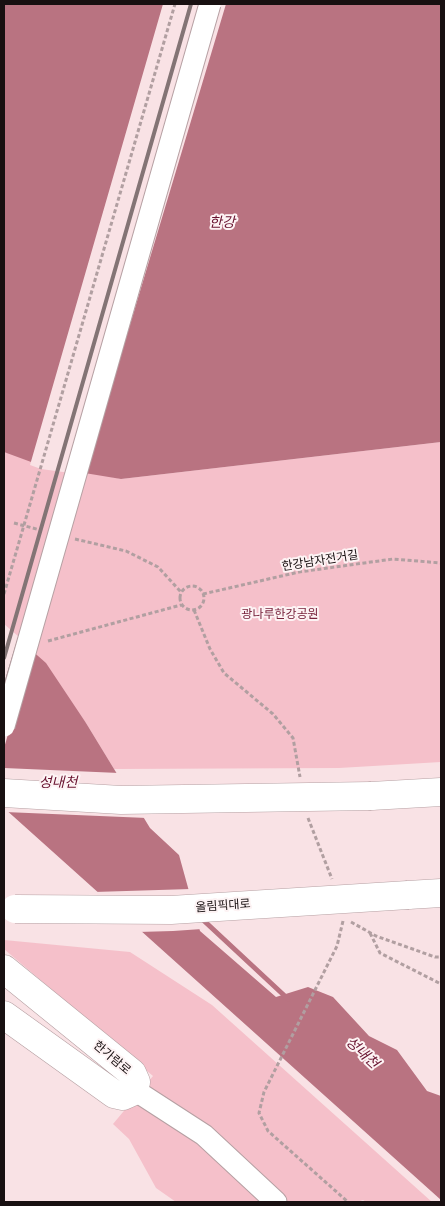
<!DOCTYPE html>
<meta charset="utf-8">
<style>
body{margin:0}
#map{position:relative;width:445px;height:1206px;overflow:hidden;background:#f9e2e5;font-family:"IBM Plex Sans",sans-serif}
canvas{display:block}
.frame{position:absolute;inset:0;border:5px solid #181011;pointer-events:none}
</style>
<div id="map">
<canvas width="445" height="1206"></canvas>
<div class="frame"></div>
</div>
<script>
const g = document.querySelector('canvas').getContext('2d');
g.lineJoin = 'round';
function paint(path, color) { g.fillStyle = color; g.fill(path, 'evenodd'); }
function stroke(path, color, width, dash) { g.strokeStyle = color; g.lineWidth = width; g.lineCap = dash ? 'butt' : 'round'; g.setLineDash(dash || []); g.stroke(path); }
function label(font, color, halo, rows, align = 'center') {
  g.font = font + ' "IBM Plex Sans","Noto Sans KR",sans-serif'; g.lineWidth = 4; g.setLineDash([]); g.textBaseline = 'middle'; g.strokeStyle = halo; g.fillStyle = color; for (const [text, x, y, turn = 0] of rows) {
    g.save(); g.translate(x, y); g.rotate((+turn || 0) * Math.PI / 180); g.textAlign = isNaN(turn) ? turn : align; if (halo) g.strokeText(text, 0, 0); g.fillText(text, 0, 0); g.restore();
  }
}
const green = new Path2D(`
 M441,442V762L339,768L114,769L86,723L4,633V452L121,479Z
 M4,940L130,952L212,1005L432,1202H366L363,1200L357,1202H176L156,1188L129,1139L113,1124L153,1076L4,949Z`);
const water = new Path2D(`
 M4,4H441V442L121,479L42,466L4,452Z
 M4,626L46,663L86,723L150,828L179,855L200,931L276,997L308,987L333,997L369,1036L397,1050L427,1091L441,1096V1200L4,808Z`);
const pier = new Path2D(`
 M163,4H226L85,475L41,469L30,465Z
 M4,624L33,649L4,748Z
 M4,768L119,773L147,818L5,812Z
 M191,889L202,929L173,931L138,932L94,892Z`);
const stream = new Path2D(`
 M201,918L288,999`);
const path = new Path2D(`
 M14,523L40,530
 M75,539L126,551L158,567L181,592
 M180 598a12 12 0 1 1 24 0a12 12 0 1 1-24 0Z
 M203,594L299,572L393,559L441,563
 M194,610L210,649L224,673L273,714L293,738L300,777
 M48,641L181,605
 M308,818L332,879
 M343,921L337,946L264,1092L259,1113L268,1131L348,1202
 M351,922L376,936L435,957H441
 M370,933L380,953L441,984`);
const minor = new Path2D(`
 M133,1089L204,1135L276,1202`);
const major = new Path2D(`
 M4,969L132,1073L136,1082L132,1092L123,1096L114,1094L4,1015`);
const highway = new Path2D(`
 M371,796L441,792
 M408,895L441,893`);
const rail = new Path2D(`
 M4,658L191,4
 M4,690L71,469L203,4`);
const pathBridge = new Path2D(`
 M4,594L175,4`);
const minorBridge = new Path2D(`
 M4,726L210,4`);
const highwayBridge = new Path2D(`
 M4,793L121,800L371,796
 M15,909L171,910L408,895`);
const streetNames = [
 ["한강남자전거길",320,561,-9],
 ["올림픽대로",223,906,-4],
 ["한가람로",112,1058,40]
];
const parkNames = [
 ["광나루한강공원",280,615]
];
const waterNames = [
 ["한강",222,223],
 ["성내천",58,783],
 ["성내천",362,1053,43]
];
paint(green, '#f5c0ca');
paint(water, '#b97381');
paint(pier, '#f9e2e5');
stroke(stream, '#b97381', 5);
stroke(minor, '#b6a0a3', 23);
stroke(major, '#b6a0a3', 29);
stroke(highway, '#b6a0a3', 29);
stroke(path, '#b19fa1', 3, [4, 2.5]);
stroke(minor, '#fff', 21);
stroke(major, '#fff', 28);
stroke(highway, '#fff', 28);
stroke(rail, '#837475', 4);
stroke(minorBridge, '#b6a0a3', 23, []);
stroke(highwayBridge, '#b6a0a3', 29, []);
stroke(pathBridge, '#b19fa1', 3, [4, 2.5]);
stroke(minorBridge, '#fff', 21);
stroke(highwayBridge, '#fff', 28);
label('12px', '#181011', '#fdf3f4', streetNames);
label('12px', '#78233c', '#fdf3f4', parkNames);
label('italic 14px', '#68122f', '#fdf3f4', waterNames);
</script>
